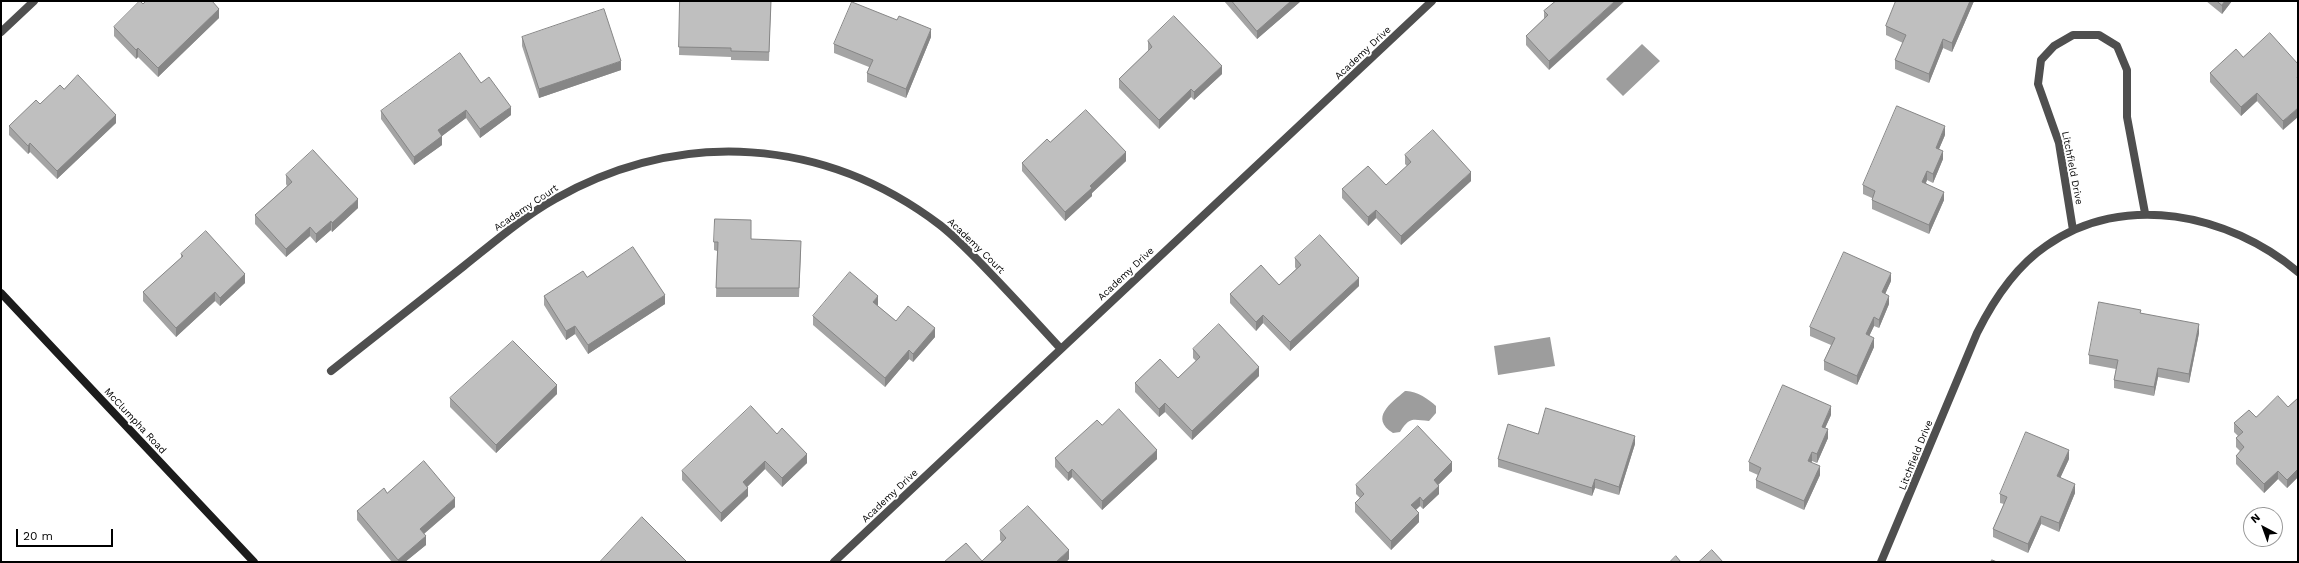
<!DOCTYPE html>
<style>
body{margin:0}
#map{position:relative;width:2299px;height:563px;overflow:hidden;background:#fff;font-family:"Work Sans",sans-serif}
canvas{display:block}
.frame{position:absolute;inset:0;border:2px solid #000;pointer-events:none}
.north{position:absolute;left:2243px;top:507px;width:40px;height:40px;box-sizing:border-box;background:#fff;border:1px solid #999;border-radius:50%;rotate:319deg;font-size:11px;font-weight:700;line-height:16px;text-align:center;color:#000}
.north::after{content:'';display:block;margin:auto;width:14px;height:18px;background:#000;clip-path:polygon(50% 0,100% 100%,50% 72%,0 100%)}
.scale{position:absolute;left:16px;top:529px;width:97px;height:18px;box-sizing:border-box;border:2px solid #000;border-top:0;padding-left:5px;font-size:12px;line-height:14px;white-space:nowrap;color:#000;-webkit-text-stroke:3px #fff;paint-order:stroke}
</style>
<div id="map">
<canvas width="2299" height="563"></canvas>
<div class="frame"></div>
<div class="north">N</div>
<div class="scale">20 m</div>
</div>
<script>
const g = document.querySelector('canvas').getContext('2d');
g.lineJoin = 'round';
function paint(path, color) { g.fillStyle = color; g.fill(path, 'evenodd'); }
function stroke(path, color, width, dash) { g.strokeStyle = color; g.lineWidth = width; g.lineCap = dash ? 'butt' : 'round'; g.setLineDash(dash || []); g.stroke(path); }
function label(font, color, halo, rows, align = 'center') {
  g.font = font + ' "Work Sans",sans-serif'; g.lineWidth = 4; g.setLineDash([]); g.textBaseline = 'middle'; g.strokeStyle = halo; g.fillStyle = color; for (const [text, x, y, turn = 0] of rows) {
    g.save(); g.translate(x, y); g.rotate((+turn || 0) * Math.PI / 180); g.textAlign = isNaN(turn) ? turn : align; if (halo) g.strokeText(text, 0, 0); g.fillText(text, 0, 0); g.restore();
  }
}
const water = new Path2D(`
 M1642,44L1660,61L1623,96L1606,79Z
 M1550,337L1555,366L1498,375L1494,346Z
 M1405,391C1415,390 1429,399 1436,406V413L1429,421C1413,420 1410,416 1400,432L1393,433C1369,418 1391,403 1405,391Z`);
const street = new Path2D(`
 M1,32L34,1
 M2073,230L2059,143L2038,84L2041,60L2054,46L2073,35H2099L2117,46L2127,70V117L2145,213
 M331,371C375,336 420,301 464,266C493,243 523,217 555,199C681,128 824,137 940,225C959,240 976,258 993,276C1016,300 1039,325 1061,349
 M834,562L1432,1
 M1881,562L1977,333C1994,299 2015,267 2046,246C2124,191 2229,214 2298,272`);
const secondary = new Path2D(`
 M1,293L254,562`);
const wall = new Path2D(`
 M680,1H771L769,61L731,60V57L679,55Z
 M1224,1H1301L1257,39Z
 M1556,1L1549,70L1526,45V36L1544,19V11Z
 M1896,1H1974L1952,52L1943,48L1929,83L1895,69V60L1903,43L1886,35V26Z
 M2206,1H2232L2222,14Z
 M143,4L219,18L158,77L138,57L136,59L114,36V27Z
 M522,37L621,70L539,98L522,46Z
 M931,37L906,98L867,82V73L869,67L834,53V44Z
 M1148,41L1222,74L1194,100L1191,97L1159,129L1119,88V79L1148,51Z
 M2243,57L2298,64L2283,130L2257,101L2241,116L2210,82V73Z
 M481,83L511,115L480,138L466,118L442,136V145L414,165L381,119V111Z
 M64,89L116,123L57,179L30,152L28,154L9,135V126L40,104Z
 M1945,135L1939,149L1943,159L1933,183L1927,180L1926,183L1944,200L1929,234L1872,209V198L1863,194V185Z
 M1050,142L1126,161L1092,193V196L1065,221L1022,171V163Z
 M1405,155L1471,181L1401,245L1376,218L1368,226L1342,198V189L1386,185L1407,166L1405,164Z
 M286,175L358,208L332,232L331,230L316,243L310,236L286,257L255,224V215L287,186L286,184Z
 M751,239L801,250L799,297H716L717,251L714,250V242Z
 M181,254L245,283L220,306L215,301L176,337L143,301V292L181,258Z
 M1295,258L1359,286L1290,351L1263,323L1256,331L1230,303V294L1279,285L1296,269L1295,267Z
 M587,277L665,304L588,354L575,334L566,340L544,305V296Z
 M1891,281L1885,294L1889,304L1879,328L1874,326L1869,336L1874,347L1857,385L1824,370V361L1831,345L1810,336V327Z
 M878,305V306L896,321L935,337L913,362L909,359L885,387L813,325V316Z
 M2141,313L2199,333L2189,383L2158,377L2154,396L2114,388V380L2116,369L2089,364V355Z
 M1193,349L1259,376L1192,440L1165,412L1159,417L1135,392V383L1178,378L1196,361L1193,358Z
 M557,394L496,453L450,407V398Z
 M2298,398V477L2287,488L2278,479L2264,493L2236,464V456L2240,451L2236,447V438L2238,436L2234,432V423L2288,407Z
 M1831,415L1825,428L1828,438L1817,463L1812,461L1811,462L1820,475L1804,510L1756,488V480L1758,475L1749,471V462Z
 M1102,425L1157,459L1102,510L1072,477L1068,481L1055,467V458Z
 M777,434L807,463L782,487L765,469L747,487L748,496L721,522L682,480V471Z
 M1538,434L1635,444L1619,495L1595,488L1592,496L1498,467V459Z
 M2069,459L2060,478L2075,493L2059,532L2041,524L2028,553L1993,537V529L2004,504L2000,503V494Z
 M1452,471L1438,485L1439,494L1423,509L1420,506L1416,510L1419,522L1391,550L1355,512V503L1360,498L1356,494V485Z
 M455,507L424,534L426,545L405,562H392L357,520V511Z
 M1000,531L1069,559L1066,562H944L982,561L1002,542L1000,540Z`);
const shadedWall = new Path2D(`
 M1291,1H1301L1257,39V31Z
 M1615,1H1625L1549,70V61Z
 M1970,1H1974L1952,52V43Z
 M2225,1H2232L2222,14V5Z
 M219,9V18L158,77V68Z
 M931,29V37L906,98V89Z
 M1943,39V48L1929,83V74Z
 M138,48V57L136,59V50Z
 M621,61V70L539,98V89Z
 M1222,66V74L1194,100V92Z
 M1191,89V97L1159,129V120Z
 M2257,93V101L2241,116V107Z
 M511,107V115L480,138V129Z
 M2298,108V117L2283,130V121Z
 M466,110V118L442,136V145L414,165V157L438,130Z
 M116,115V123L57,179V171Z
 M1945,126V135L1936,156V148Z
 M30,143V152L28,154V146Z
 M1943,151V159L1933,183V174Z
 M1126,152V161L1092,193V196L1065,221V212L1090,186Z
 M1927,171V180L1922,191V182Z
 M1471,172V181L1401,245V236Z
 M1944,192V200L1929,234V225Z
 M358,199V208L332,232V223Z
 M1376,210V218L1368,226V217Z
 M331,221V230L316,243V234Z
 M310,227V236L286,257V249Z
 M1891,273V281L1882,301V292Z
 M245,274V283L220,306V298Z
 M1359,278V286L1290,351V342Z
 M215,292V301L176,337V328Z
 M665,295V304L588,354V345Z
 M878,296V305L873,311V302Z
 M1889,296V304L1879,328V320Z
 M1263,315V323L1256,331V322Z
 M1874,317V326L1866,343V334Z
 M2199,324V333L2189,383V374Z
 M575,326V334L566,340V331Z
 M935,328V337L913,362V354Z
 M1874,338V347L1857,385V376Z
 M909,350V359L885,387V378Z
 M1259,367V376L1192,440V431Z
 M2158,368V377L2154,396V387Z
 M557,385V394L496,453V445Z
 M1165,403V412L1159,417V409Z
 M1831,406V415L1822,435V427Z
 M1828,429V438L1817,463V454Z
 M1635,436V444L1619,495V487Z
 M1157,450V459L1102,510V501Z
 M2069,450V459L2057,485V476Z
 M1812,452V461L1808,470V461Z
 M807,454V463L782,487V478Z
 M765,461V469L743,491V482Z
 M1452,462V471L1434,489V480Z
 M1820,466V475L1804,510V501Z
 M1072,469V477L1068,481V473Z
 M2298,469V477L2287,488V480Z
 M2278,471V479L2264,493V484Z
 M1595,479V488L1592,496V488Z
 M2075,484V493L2059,532V523Z
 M1439,486V494L1423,509V501Z
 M748,488V496L721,522V513Z
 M1420,497V506L1411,514V505Z
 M455,498V507L420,537V529Z
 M1419,513V522L1391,550V541Z
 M2041,516V524L2028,553V544Z
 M426,536V545L405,562H398V560Z
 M1069,550V559L1066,562H1056Z`);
const building = new Path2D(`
 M140,1L143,4L146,1H212L219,9L158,68L138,48L136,50L114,27Z
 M680,1H771L769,52L731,51V48L679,47Z
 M1232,1H1291L1257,31Z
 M1556,1H1615L1549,61L1526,36L1548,15L1544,11Z
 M1896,1H1970L1952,43L1943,39L1929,74L1895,60L1906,35L1886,26Z
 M2217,1H2225L2222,5Z
 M852,2L897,20L899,16L931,29L906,89L867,73L873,60L834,44Z
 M604,9L621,61L539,89L522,37Z
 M1174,16L1222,66L1194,92L1191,89L1159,120L1119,79L1152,47L1148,41Z
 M2270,33L2298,64V76L2297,78L2298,79V108L2283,121L2257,93L2241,107L2210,73L2236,49L2243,57Z
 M460,53L481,83L489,77L511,107L480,129L466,110L438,130L442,136L414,157L381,111Z
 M78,75L116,115L57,171L30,143L28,146L9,126L36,100L40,104L60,85L64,89Z
 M1897,106L1945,126L1936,148L1943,151L1933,174L1927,171L1922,182L1944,192L1929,225L1872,200L1875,191L1863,185Z
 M1086,110L1126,152L1090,186L1092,188L1065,212L1022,163L1047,139L1050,142Z
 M1433,130L1471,172L1401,236L1376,210L1368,217L1342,189L1368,166L1386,185L1411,162L1405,155Z
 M313,150L358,199L332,223L331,221L316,234L310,227L286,249L255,215L292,182L286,175Z
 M715,219L751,220V239L801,241L799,288H716L718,242H714Z
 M206,231L245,274L220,298L215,292L176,328L143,292L183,256L181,254Z
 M1320,235L1359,278L1290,342L1263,315L1256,322L1230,294L1261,265L1279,285L1301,265L1295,258Z
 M633,247L665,295L588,345L575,326L566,331L544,296L583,271L587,277Z
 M1844,252L1891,273L1882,292L1889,296L1879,320L1874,317L1866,334L1874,338L1857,376L1824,361L1835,338L1810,327Z
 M850,272L878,296L873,302L896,321L908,306L935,328L913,354L909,350L885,378L813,316Z
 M2099,302L2141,310L2140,313L2199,324L2189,374L2158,368L2154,387L2114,380L2118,360L2089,355Z
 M1219,324L1259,367L1192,431L1165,403L1159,409L1135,383L1160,359L1178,378L1200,357L1193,349Z
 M513,341L557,385L496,445L450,398Z
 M1783,385L1831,406L1822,427L1828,429L1817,454L1812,452L1808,461L1820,466L1804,501L1756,480L1761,468L1749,462Z
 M2278,396L2288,407L2298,398V469L2287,480L2278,471L2264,484L2236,456L2244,447L2236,438L2243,432L2234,423L2249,410L2256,417Z
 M751,406L777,434L782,428L807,454L782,478L765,461L743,482L748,488L721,513L682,471Z
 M1546,408L1635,436L1619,487L1595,479L1592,488L1498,459L1508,424L1538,434Z
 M1119,409L1157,450L1102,501L1072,469L1068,473L1055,458L1097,420L1102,425Z
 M1418,426L1452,462L1434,480L1439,486L1423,501L1420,497L1411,505L1419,513L1391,541L1355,503L1364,494L1356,485Z
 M2026,432L2069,450L2057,476L2075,484L2059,523L2041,516L2028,544L1993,529L2007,497L2000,494Z
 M424,461L455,498L420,529L426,536L398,560L357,511L384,488L387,493Z
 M1028,506L1069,550L1056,562H944L966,543L982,561L1006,538L1000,531Z
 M642,517L687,562H600Z
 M1712,550L1723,562H1699Z
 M1676,556L1681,562H1670Z
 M1992,560L1997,562H1991Z`);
const streetNames = [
 ["Academy Drive",1363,53,-43],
 ["Litchfield Drive",2072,168,79],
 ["Academy Court",526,208,-34],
 ["Academy Court",976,246,44],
 ["Academy Drive",1126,274,-43],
 ["McClumpha Road",135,421,47],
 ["Litchfield Drive",1916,455,-68],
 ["Academy Drive",890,496,-43]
];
paint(water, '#9d9d9d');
stroke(street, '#4f4f4f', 8);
stroke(secondary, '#1c1c1c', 8);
paint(wall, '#a4a4a4');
paint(shadedWall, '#868686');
paint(building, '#bfbfbf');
stroke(building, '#868686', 1);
label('10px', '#000', '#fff', streetNames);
</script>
